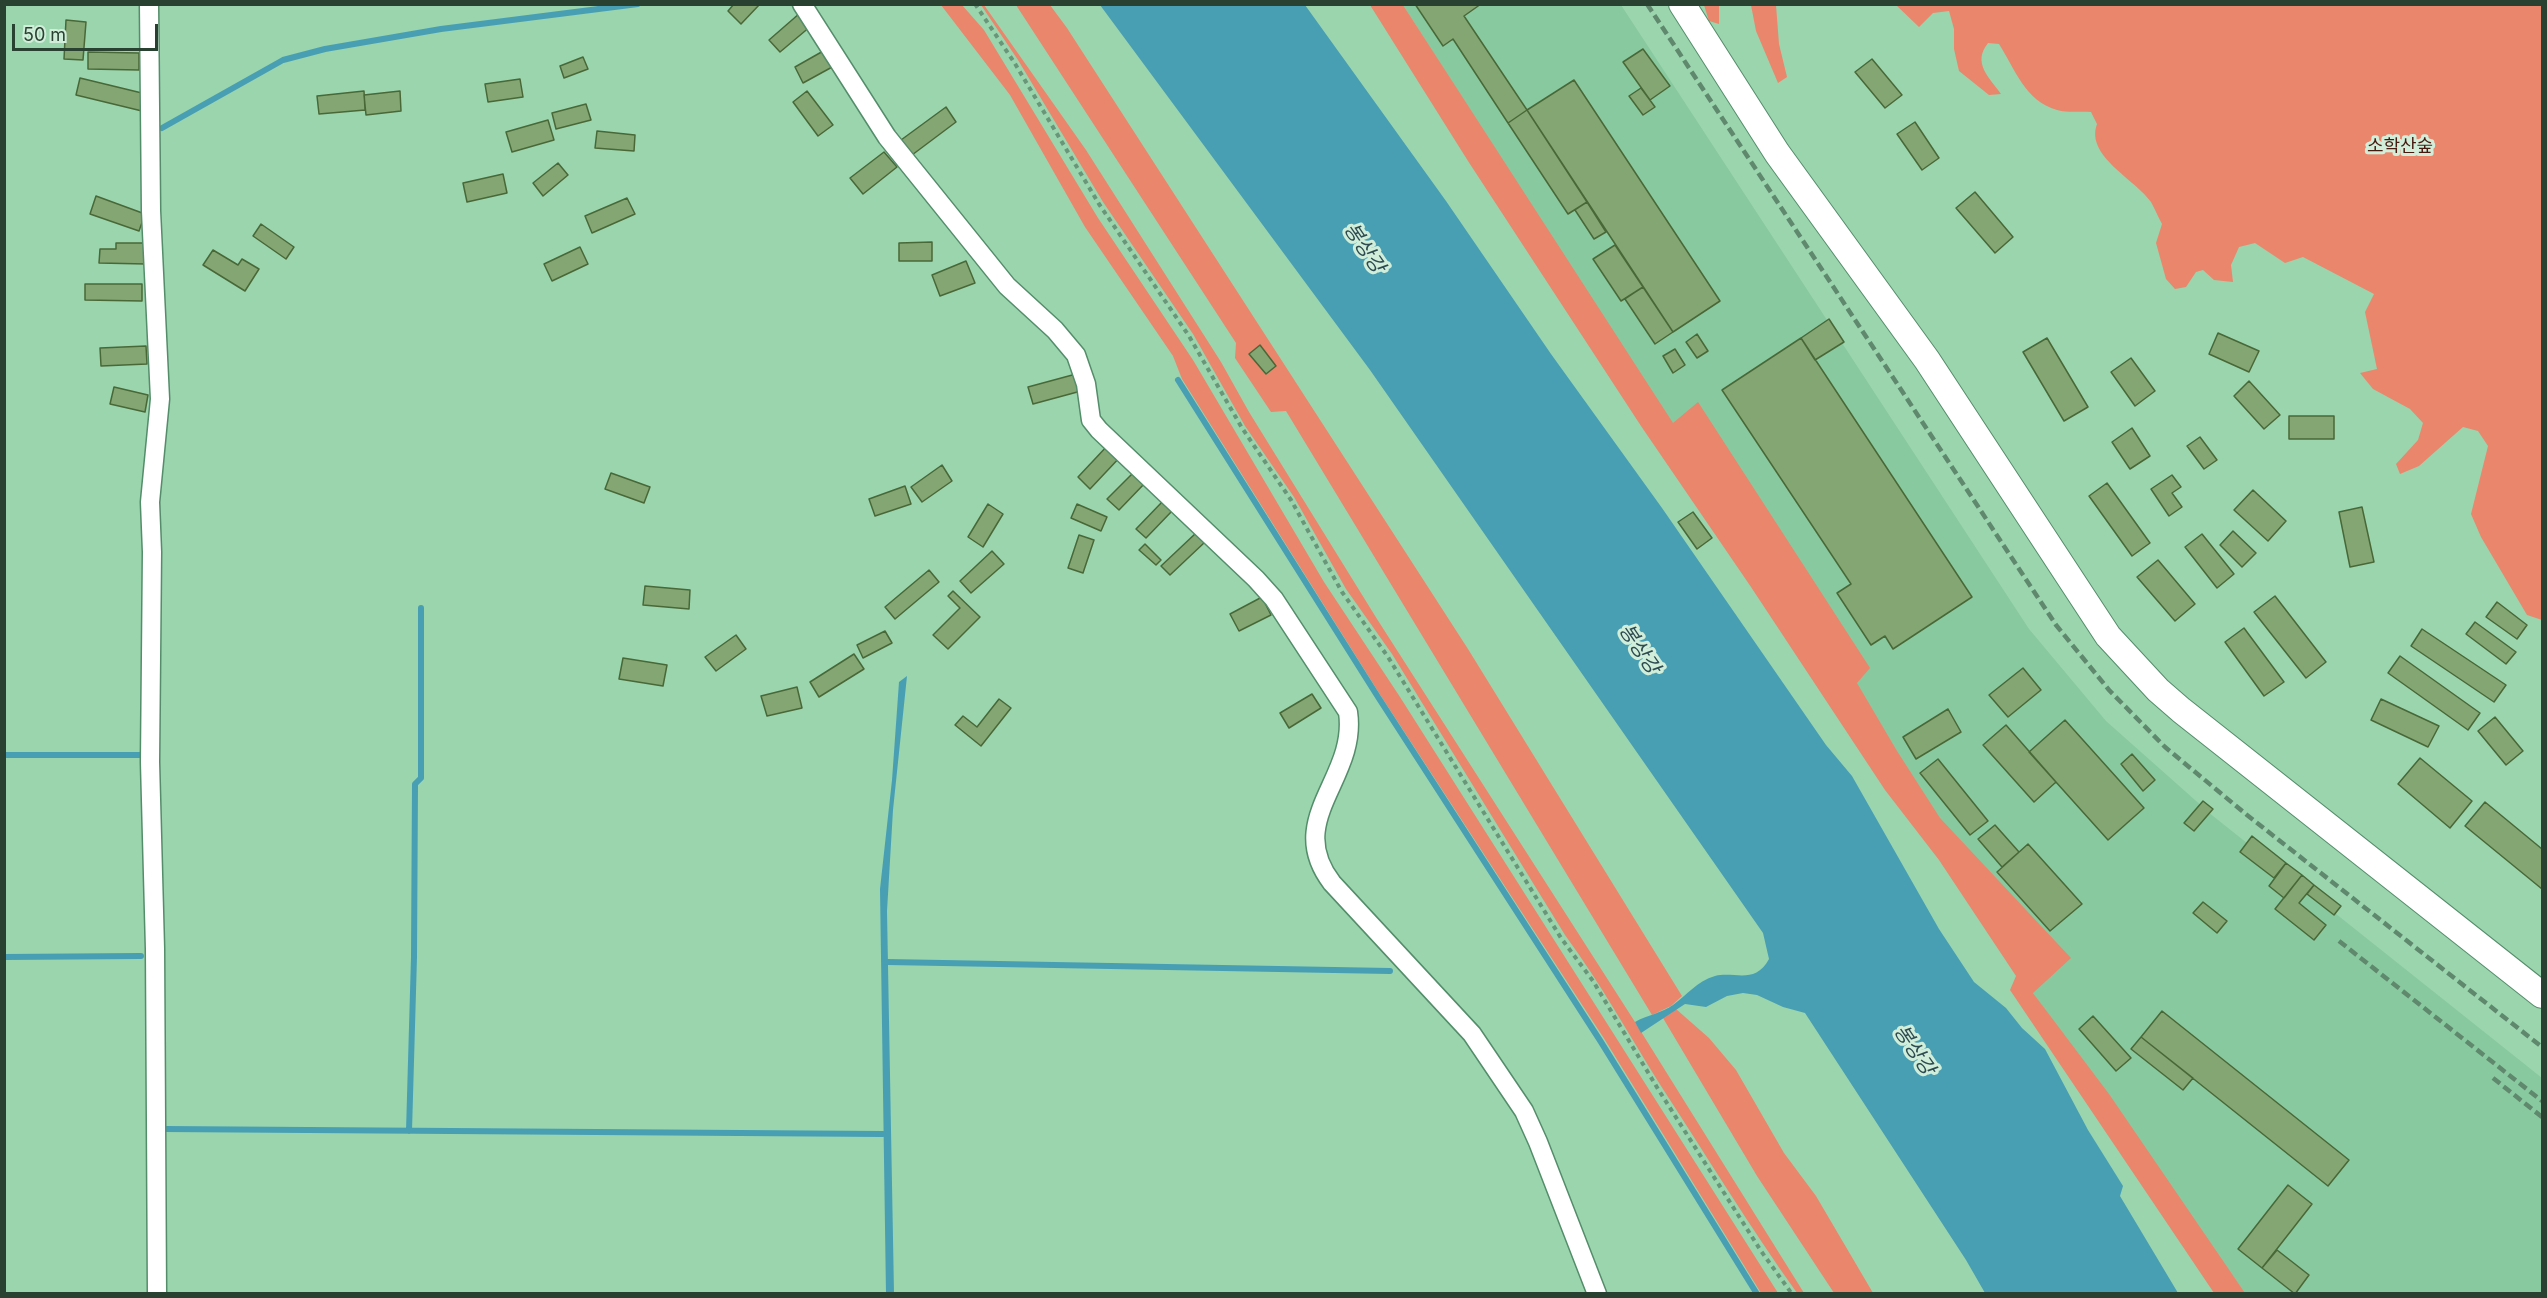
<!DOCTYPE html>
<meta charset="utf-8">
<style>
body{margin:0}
#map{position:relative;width:2547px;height:1298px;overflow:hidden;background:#9ad5ae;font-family:Inter,sans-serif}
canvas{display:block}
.frame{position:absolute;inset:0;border:6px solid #294131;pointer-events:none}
.scale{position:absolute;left:12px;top:24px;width:146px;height:27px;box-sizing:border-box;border:3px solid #294131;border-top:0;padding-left:8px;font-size:18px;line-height:21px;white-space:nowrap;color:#294131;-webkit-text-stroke:4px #d1eeda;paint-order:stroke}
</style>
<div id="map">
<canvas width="2547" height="1298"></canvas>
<div class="frame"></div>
<div class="scale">50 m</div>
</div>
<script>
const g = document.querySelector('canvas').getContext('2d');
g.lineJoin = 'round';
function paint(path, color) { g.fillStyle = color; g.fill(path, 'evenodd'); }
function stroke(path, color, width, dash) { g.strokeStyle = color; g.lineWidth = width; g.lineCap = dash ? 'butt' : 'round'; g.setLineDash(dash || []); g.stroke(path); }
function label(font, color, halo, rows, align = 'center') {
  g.font = font + ' Inter,"Noto Sans KR",sans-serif'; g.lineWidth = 6; g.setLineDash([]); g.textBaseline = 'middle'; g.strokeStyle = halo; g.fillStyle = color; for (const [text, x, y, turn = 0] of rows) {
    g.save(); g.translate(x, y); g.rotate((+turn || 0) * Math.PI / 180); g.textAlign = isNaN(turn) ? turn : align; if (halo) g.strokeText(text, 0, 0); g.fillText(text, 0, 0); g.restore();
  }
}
const built = new Path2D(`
 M1403,5H1621L2029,629L2106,721L2213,816L2542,1078V1293H2245L2033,993Z`);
const green = new Path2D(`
 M941,5H962L984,30L1098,218L1193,360L1324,582L1400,697L1778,1293H1761L1605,1040L1381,696L1182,379L1173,356L1085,227L1010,95Z
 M981,5H984L1086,150L1221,362L1249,412L1377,619L1635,1022L1804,1293H1797C1749,1226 1706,1155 1661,1086C1629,1035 1601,984 1565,935L1392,654L1346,589L1294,497L1245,426L1193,334L1103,202L1018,60Z
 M1016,5H1050L1067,28L1468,649L1682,996L1671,1006L1652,1015L1286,411L1271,412L1235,358L1236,343Z
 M1370,5H1403L1673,423L1698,402L1870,668L1857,683L1897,751L1940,818L2071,958L2033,993L2109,1094L2245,1293H2214L2010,990L2016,976L1939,860L1885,790L1751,587L1641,426L1468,161Z
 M1704,5H1719V24L1709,21Z
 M1751,5H1776L1779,44L1787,77L1778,83L1756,31Z
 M1896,5H2542V620L2527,615L2481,537L2471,514L2488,446L2478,431L2463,427L2419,466L2400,474L2396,464L2418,440L2423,423L2410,409L2373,389L2360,373L2377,369L2365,312L2374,294L2303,257L2285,263L2255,243L2239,247L2231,265L2233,282L2214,280L2203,270L2196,272L2186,287L2175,289L2166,279L2156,243L2162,224C2158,217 2155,209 2151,202C2135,179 2085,156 2097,124L2091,112C2080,111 2068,113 2057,110C2025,101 2015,69 1999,44L1988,43C1972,63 1989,77 2001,94L1989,95L1959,71L1954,49V29L1949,11L1933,13L1919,27Z
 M1676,1009L1709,1038L1736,1070L1784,1153L1816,1196L1873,1293H1834L1757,1176L1663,1018Z`);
const water = new Path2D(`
 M1100,5H1305L1446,201L1551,354L1662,508L1826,745L1852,776L1939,929L1974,982L2006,1008L2022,1028L2045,1049L2088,1130L2123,1186L2120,1196L2178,1293H1985L1966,1260L1805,1013L1783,1007L1757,995L1743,993L1727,996L1706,1007L1685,1004L1641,1033L1635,1022C1647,1015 1662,1013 1673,1005C1687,995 1697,981 1715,976C1735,971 1755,985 1769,959L1763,933L1370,370Z
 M907,676L893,810L887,911L894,1293L886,1294L880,889L892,780L899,682Z`);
const stream = new Path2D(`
 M162,128L283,60L325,49L441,29L638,4
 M1178,380L1378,697L1601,1042L1757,1294
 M4,755H143
 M4,957L141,956
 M887,962L1390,971
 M164,1129L883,1134
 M409,1131L414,957L415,784L421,778V608`);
const building = new Path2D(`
 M734,4H760L741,24L728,11Z
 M1415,4H1481L1464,16L1527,110L1508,123L1453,39L1443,46Z
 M800,13L811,26L780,52L769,40Z
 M66,20L86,22L83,60L64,59Z
 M1643,49L1670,86L1650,100L1623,62Z
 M825,50L834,66L803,83L795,67Z
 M88,52L139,53V70L88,69Z
 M583,57L588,69L564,78L560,66Z
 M1872,59L1902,95L1885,108L1855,72Z
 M80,78L146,94L142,111L76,95Z
 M520,79L523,97L488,102L485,84Z
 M1574,80L1720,301L1673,332L1527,110Z
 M1641,88L1655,107L1643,115L1629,96Z
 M364,91L365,110L319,114L317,96Z
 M400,91L401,111L366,115L364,95Z
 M807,91L833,125L818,136L793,102Z
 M586,104L591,120L556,129L552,113Z
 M946,107L956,122L912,155L901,140Z
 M1527,110L1587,202L1568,214L1508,123Z
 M548,120L554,140L512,152L506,132Z
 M1915,122L1939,158L1922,170L1897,134Z
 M597,131L635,135L634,151L595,148Z
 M884,152L897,167L863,194L850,178Z
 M558,163L568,175L543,196L533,183Z
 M503,174L507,193L467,202L463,183Z
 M1975,192L2013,237L1995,253L1956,208Z
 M96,196L145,214L139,231L90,214Z
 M627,198L635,214L592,233L585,216Z
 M1587,202L1606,232L1594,239L1575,210Z
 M261,224L294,247L286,259L253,236Z
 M932,242V261H899V243Z
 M116,243H146V264L99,263L100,249H116Z
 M1615,245L1643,287L1621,301L1593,259Z
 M580,247L588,264L552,281L544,264Z
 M213,250L238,265L242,259L259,269L245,291L203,265Z
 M966,261L975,283L940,296L932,275Z
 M85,284H142V301L85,300Z
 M1643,287L1673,332L1655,344L1625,299Z
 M1829,319L1844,342L1815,360L1801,338Z
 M2218,333L2259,351L2249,372L2209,354Z
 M1697,334L1708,351L1697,358L1686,342Z
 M1801,338L1972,597L1893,649L1885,636L1871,645L1837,593L1851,584L1722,390Z
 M2047,338L2088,407L2064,421L2023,352Z
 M1260,345L1276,366L1266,374L1249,354Z
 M146,346L147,364L101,366L100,348Z
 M1675,349L1685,365L1673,373L1663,356Z
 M2131,358L2155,391L2135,406L2111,372Z
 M1076,374L1081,391L1033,404L1028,387Z
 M2249,381L2280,415L2264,429L2234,396Z
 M114,387L148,395L145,412L110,404Z
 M2289,416H2334V439H2289Z
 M2132,428L2150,456L2130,469L2112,442Z
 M2200,437L2217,460L2204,469L2187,446Z
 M1109,444L1122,455L1090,489L1078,477Z
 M942,465L952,481L922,502L911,487Z
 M1135,471L1146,482L1119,510L1107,499Z
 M611,473L650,487L644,503L605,489Z
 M2172,475L2181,487L2172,493L2182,507L2169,516L2151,489Z
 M2107,483L2150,543L2132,556L2089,496Z
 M905,486L911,504L875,516L869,499Z
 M2253,490L2286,521L2268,541L2234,510Z
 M1163,501L1173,510L1146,538L1136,529Z
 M988,504L1003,514L983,547L968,537Z
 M1077,504L1107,517L1101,531L1071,518Z
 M2362,507L2374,562L2350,567L2339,512Z
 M1693,512L1712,538L1697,549L1678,522Z
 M2233,531L2256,553L2242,567L2220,545Z
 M1196,533L1205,542L1170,575L1161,566Z
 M2202,534L2234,574L2217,588L2185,547Z
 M1079,535L1094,540L1083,573L1068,568Z
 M1145,544L1161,560L1156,565L1139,550Z
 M992,551L1004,564L971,593L960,581Z
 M2158,560L2195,604L2175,621L2137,577Z
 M929,570L939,582L895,619L885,607Z
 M645,586L690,590L689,609L643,605Z
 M953,591L980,617L948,649L933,635L960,608L948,596Z
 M2275,596L2326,662L2306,678L2254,612Z
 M1262,597L1271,615L1239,631L1230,614Z
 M2497,602L2527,625L2517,639L2486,617Z
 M2475,622L2516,652L2506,664L2466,634Z
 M2244,628L2284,682L2264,696L2225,642Z
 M2422,629L2506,685L2494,702L2411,646Z
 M885,631L892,643L863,658L857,645Z
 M736,635L746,649L716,671L705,657Z
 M854,654L864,669L819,697L810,682Z
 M2400,656L2480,713L2468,730L2388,673Z
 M623,658L667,665L663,686L619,679Z
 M2023,668L2041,690L2008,717L1989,695Z
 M797,687L802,708L767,716L761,696Z
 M1312,694L1321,708L1289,728L1280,713Z
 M999,699L1011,708L981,746L955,725L963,716L977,727Z
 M2381,699L2439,726L2428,747L2371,720Z
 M1948,709L1961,732L1916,759L1903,737Z
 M2495,717L2523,751L2506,765L2478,731Z
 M2065,720L2144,808L2108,840L2029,752Z
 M2006,725L2056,782L2034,802L1983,745Z
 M2132,754L2155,780L2143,791L2121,764Z
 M2420,758L2472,801L2450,828L2398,784Z
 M1938,759L1988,821L1970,835L1920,773Z
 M2203,801L2213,809L2194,831L2184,823Z
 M2485,802L2542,849V889L2465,826Z
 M1995,825L2019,852L2002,867L1978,839Z
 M2252,836L2286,863L2274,878L2240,852Z
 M2028,844L2082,904L2050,931L1997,872Z
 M2286,863L2302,875L2284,898L2269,886Z
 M2302,875L2314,885L2299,903L2326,925L2314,940L2275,909Z
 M2314,885L2341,906L2334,915L2307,894Z
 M2203,902L2227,921L2217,933L2193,913Z
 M2162,1011L2349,1160L2328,1186L2141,1037Z
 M2093,1016L2131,1058L2116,1071L2079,1029Z
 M2141,1037L2193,1078L2183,1090L2131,1049Z
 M2288,1185L2312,1204L2262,1268L2238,1249Z
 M2277,1250L2309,1275L2295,1294L2262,1268Z`);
const path = new Path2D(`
 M975,4L1014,62L1099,204L1189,336L1242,428L1291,500L1342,592L1388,657L1561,938L1593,981L1658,1089L1761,1251L1792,1294`);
const minor = new Path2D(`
 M149,4L151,211L160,399L150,502L152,552L150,762L155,949L157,1294
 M802,4L887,137L1007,286L1055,330L1076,355L1086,384L1091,420L1099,430L1256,579L1274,599L1348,712C1358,779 1283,819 1332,883L1472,1034L1524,1111L1538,1142L1597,1294`);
const secondary = new Path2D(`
 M1682,4L1777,153L1927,360L2108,636L2158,690L2181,710L2542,995`);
const rail = new Path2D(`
 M1647,4L2056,625L2109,690L2165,747L2247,815L2542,1047
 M2339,941L2542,1101
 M2493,1078L2542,1117`);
const parkNames = [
 ["소학산숲",2400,147]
];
const waterNames = [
 ["봉상강",1364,248,56],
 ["봉상강",1639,649,56],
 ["봉상강",1914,1050,56]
];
paint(built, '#88c99f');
paint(green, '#ea866c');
paint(water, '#489fb3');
stroke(stream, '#489fb3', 6);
paint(building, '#84a673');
stroke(building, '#496838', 1.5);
stroke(minor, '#548d6a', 21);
stroke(secondary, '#548d6a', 28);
stroke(path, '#699578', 4, [4.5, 4.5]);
stroke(minor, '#fff', 18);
stroke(secondary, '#fff', 26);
stroke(rail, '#5f886d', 4.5, [9, 4.5]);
label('18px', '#461a0f', '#d1eeda', parkNames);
label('italic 20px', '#2e4a51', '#d1eeda', waterNames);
</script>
